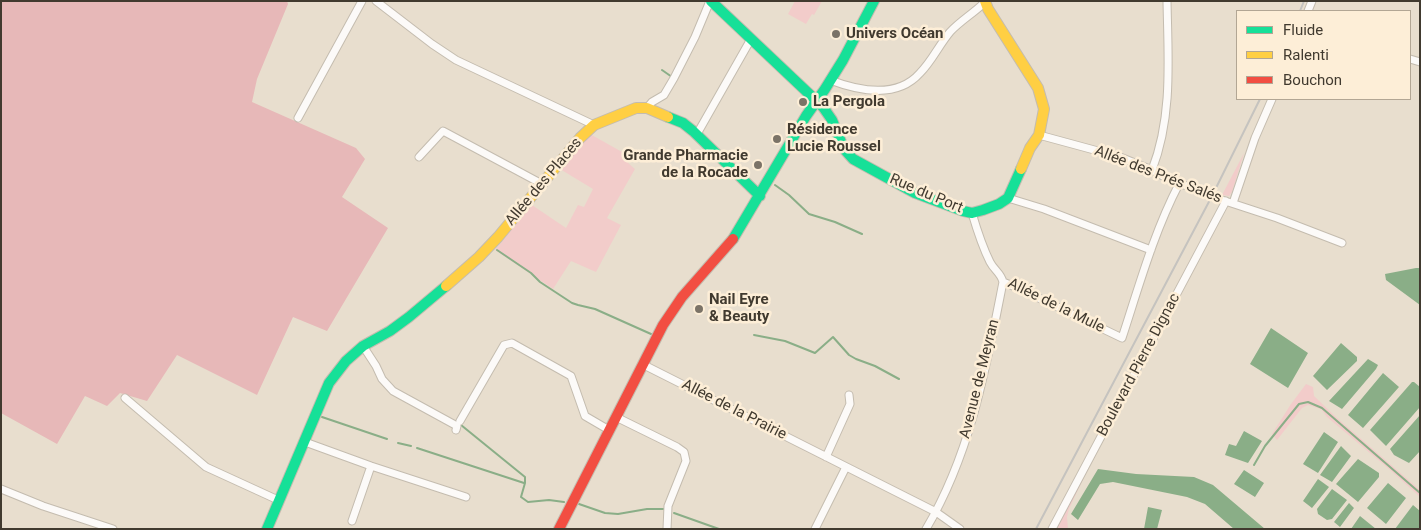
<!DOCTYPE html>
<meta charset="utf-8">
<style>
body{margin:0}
#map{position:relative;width:1421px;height:530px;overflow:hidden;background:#e8dece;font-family:Roboto,sans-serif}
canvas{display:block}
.frame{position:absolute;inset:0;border:2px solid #413a2f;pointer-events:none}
.legend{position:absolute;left:1236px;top:10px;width:175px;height:90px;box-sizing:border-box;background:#fdeed7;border:1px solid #b2a694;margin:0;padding:6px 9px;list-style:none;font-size:15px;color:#413a2f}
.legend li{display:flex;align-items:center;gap:10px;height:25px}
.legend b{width:25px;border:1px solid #b2a694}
</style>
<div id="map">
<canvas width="1421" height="530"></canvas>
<div class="frame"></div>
<ul class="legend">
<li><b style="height:6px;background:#16e098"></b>Fluide</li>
<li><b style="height:6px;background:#ffcf43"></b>Ralenti</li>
<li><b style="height:6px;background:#f24e42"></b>Bouchon</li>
</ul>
</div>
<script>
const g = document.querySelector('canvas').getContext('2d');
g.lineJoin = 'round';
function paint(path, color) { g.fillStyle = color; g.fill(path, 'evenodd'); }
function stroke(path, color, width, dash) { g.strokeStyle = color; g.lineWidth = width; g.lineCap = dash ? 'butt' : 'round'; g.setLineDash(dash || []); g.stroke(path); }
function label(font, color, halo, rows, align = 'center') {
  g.font = font + ' Roboto,sans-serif'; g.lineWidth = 5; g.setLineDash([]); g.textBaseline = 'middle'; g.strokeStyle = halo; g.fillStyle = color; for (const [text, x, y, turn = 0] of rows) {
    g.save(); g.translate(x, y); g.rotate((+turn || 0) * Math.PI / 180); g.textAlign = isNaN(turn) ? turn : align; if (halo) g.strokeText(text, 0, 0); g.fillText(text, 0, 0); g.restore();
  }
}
const green = new Path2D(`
 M795,1H822L814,15L812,14L806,24L788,14Z
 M590,134L631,157L628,163L635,169L607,218L621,225L596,272L571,261L553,289L495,250L532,205L566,228L578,205L584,207L593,189L560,169Z
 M1244,153L1232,192L1229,196L1222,195Z
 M1306,384L1313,387L1314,396L1337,418L1420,490V497L1389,469L1327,417L1321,409L1308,405L1302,408L1277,440L1272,434L1291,404Z
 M1094,456L1069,509L1067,517L1068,529H1058L1057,524Z`);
const forest = new Path2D(`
 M1,1H287L288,4L257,79L252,102L356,148L365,159L342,197L388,228L327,331L293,317L257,395L177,355L147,401L120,393L107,406L85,396L57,444L1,413Z`);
const water = new Path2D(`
 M1416,268H1420V305L1386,280L1385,274Z
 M1271,328L1308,353L1288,388L1250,364Z
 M1341,343L1357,357V361L1327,390L1313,376Z
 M1368,359L1378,365L1376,369L1342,409L1329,401Z
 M1383,373L1399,387L1363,428L1348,415Z
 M1412,382H1414L1420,387V407L1386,446L1370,430Z
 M1420,415V451L1409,463L1394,455L1390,449Z
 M1244,431L1262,441L1248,463L1225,455L1229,444L1236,446Z
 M1324,432L1338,442L1318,473L1303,464Z
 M1341,446L1351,456L1332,482L1320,475Z
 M1358,459L1379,473V477L1358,502L1336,484Z
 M1098,469L1136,474L1194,477L1213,485L1265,529H1234L1205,504L1187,497L1113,482L1100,484L1078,520L1071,514Z
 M1244,470L1264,483L1255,497L1234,484Z
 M1318,479L1329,487L1312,508L1303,501Z
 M1388,483L1406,498L1386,524L1367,508Z
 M1332,489L1347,500L1332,519L1327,520L1318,514L1317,509Z
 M1349,503L1354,508L1340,527L1334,522Z
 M1413,505L1420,511V529H1395Z
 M1148,507L1162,510L1157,529H1144Z
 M1360,516L1376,529H1351Z`);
const stream = new Path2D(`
 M662,70L672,77
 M775,185L789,195L809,214L835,222L862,234
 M497,250L531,273L540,282L572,303L578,305L595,309L651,334
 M754,335L785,341L815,353L833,337L849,355L856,359L875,366L899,379
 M322,417L387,439
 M461,425L525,477V483L521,497L528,502L549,500L564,502
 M398,443L411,446
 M417,448L524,483
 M1254,465L1265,446L1299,404L1308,402L1322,408L1420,493
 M579,504L605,513L618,514L647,509H664
 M674,513L719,529`);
const street = new Path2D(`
 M376,1L432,44L456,60L594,125
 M1308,11L1312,1
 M1410,59L1420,62
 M830,80C859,91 897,99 920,73C932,61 939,45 950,32C960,21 974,13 985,2
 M647,108L652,102L664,95L674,78L695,37L710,1
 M298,118L362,1
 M697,134L751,39
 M1039,135L1120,157L1152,170L1172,181L1202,191L1222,200L1277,218L1342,243
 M419,157L443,131L542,184
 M1152,170C1173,116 1168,58 1167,1
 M1008,198L1044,209L1151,250
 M1233,203L1255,138L1272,99
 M972,213C977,230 982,246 990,262C994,270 1001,273 1003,282L1018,288L1122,338C1139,286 1154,232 1179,184
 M363,346L376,366L382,379L393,391L457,426L456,430
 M642,364L936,512L960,529
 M125,398L206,467L278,500
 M616,417L677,447L684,452L686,461L668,506L667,529
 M460,421L504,345L512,343L571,376L585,416L609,430
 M305,442L371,466L466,497
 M826,457L850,404L849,395
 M1,489L43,506L113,529
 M352,521L371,466
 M815,529L846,467
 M926,529C971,453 986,368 1003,282
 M1052,529L1226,201`);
const fast = new Path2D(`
 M711,1L823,107L832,120L844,149L853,159L915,193L963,211L972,213L983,210L999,204L1008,198L1021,169
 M668,117L683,123L693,131L760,196
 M733,239L806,116L825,89L843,60L874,1
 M267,529L329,383L346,361L363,346L390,331L409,317L446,286`);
const slow = new Path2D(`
 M985,1L988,9L1038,88L1044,109L1039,135L1030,148L1021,169
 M446,286L479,257L498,237L580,138L594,125L636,108H647L668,117`);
const jam = new Path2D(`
 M559,529L663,325L682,297L733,239`);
const rail = new Path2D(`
 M1300,11L1304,1
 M1036,529L1212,196L1260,99`);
const markers = [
 [836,34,5,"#7b7367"],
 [803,102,5,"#7b7367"],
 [777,139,5,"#7b7367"],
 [758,165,5,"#7b7367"],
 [699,309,5,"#7b7367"]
];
const poiNames = [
 ["Univers Océan",846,34],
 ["La Pergola",813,102],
 ["Résidence",787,130],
 ["Lucie Roussel",787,147],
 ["Grande Pharmacie",748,156,"right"],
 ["de la Rocade",748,173,"right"],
 ["Nail Eyre",709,300],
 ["& Beauty",709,317]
];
const streetNames = [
 ["Allée des Prés Salés",1158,175,21],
 ["Allée des Places",544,182,-50],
 ["Rue du Port",926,194,23],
 ["Allée de la Mule",1056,306,26],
 ["Boulevard Pierre Dignac",1139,365,-62],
 ["Avenue de Meyran",980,379,-76],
 ["Allée de la Prairie",734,410,27]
];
paint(green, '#f2ccca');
paint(forest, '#e7b8b8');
paint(water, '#8aae87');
stroke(stream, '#8aae87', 2);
stroke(street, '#c4bcaf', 9);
stroke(fast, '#c4bcaf', 12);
stroke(slow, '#c4bcaf', 12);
stroke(jam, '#c4bcaf', 12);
stroke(street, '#fcfaf8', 7);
stroke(fast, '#16e098', 10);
stroke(slow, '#ffcf43', 10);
stroke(jam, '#f24e42', 10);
stroke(rail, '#c5c3bf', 2);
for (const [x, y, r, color] of markers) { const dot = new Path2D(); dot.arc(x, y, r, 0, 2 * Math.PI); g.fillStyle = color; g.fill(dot); stroke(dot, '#fdeed7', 2); }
label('bold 15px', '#413a2f', '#fdeed7', poiNames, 'left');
label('15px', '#413a2f', '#fdeed7', streetNames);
</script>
